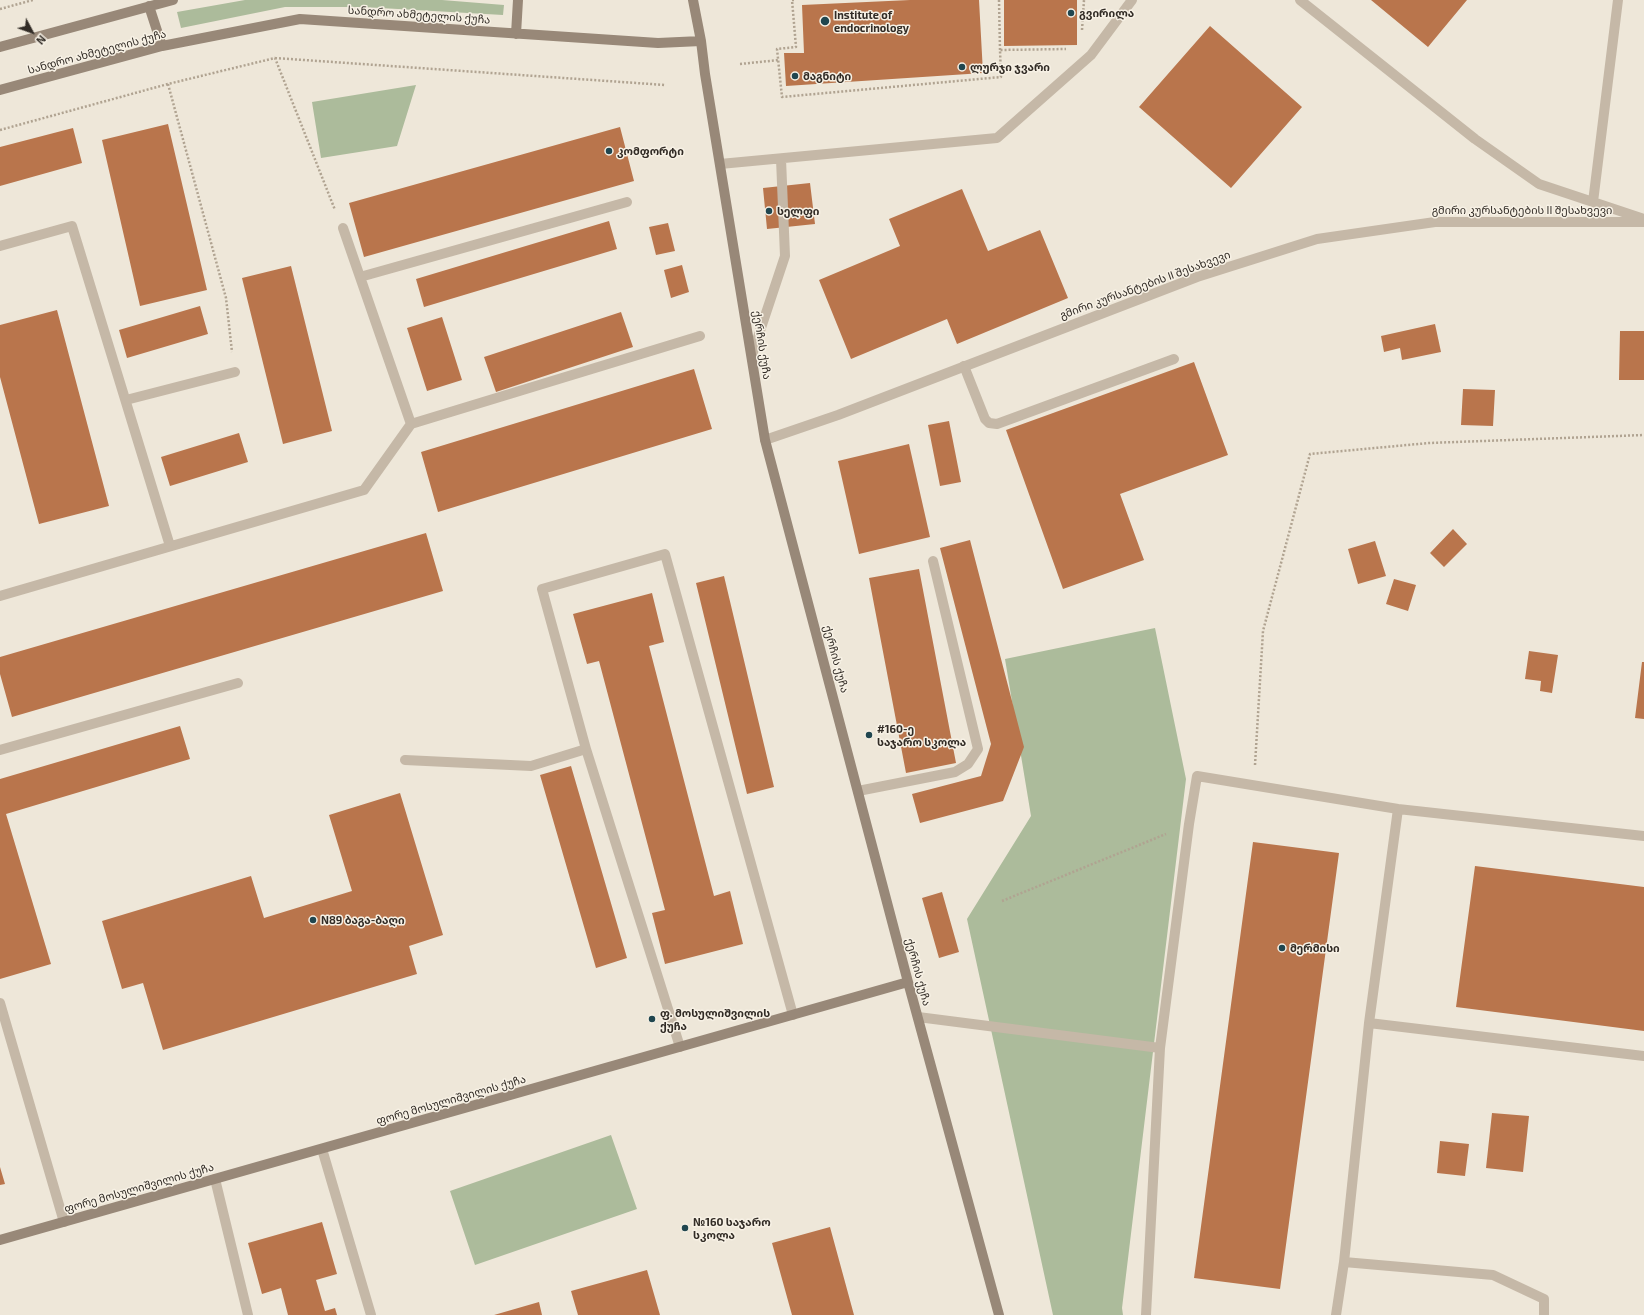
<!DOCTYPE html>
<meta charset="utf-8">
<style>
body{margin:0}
#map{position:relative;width:1644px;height:1315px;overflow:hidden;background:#eee7d9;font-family:"Exo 2",sans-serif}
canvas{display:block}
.north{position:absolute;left:12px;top:12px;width:40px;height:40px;-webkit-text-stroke:3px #f7f1e5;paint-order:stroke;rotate:131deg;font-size:11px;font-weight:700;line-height:16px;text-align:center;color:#322c26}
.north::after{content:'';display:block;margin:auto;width:14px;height:18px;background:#322c26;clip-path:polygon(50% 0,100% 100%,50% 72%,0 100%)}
</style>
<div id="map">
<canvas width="1644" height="1315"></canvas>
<div class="north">N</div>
</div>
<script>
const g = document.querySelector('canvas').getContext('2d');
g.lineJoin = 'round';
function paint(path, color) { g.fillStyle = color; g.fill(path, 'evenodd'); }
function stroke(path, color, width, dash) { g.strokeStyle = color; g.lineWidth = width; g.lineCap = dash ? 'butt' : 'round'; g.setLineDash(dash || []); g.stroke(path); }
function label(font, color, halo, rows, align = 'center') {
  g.font = font + ' "Exo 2","Noto Sans Georgian",sans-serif'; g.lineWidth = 3; g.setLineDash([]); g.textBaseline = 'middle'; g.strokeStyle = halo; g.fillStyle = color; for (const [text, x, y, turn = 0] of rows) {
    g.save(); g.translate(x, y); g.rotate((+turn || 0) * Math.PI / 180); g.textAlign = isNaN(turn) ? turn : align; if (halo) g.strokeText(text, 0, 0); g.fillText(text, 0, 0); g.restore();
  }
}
const green = new Path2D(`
 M245,0H442L504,5L503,15L363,7H285L181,28L177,12Z
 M416,85L397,146L321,158L312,102Z
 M1155,628L1186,779L1122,1308L1123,1315H1053L967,919L1031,816L1005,659Z
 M611,1135L637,1209L475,1265L450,1191Z`);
const building = new Path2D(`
 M910,0H979L983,73L786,86L784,53H804L802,5Z
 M1004,0H1077V45L1004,46Z
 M1371,0H1467L1428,47Z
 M1210,26L1302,107L1231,188L1139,107Z
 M168,124L207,290L140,306L102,140Z
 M620,127L634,181L364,257L349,203Z
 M73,128L82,163L0,186V147Z
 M810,183L815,224L767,229L763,188Z
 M962,189L988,251L1040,230L1068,298L957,344L947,319L851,359L819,280L900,246L889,219Z
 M609,221L617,249L424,307L416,279Z
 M668,223L675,251L656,255L649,227Z
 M682,265L689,292L671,298L664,270Z
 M291,266L332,431L283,444L242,278Z
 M200,306L208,334L127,358L119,330Z
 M57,310L109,506L39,524L0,377V325Z
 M621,312L633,347L496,392L484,357Z
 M442,317L462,380L427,391L407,328Z
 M1435,324L1441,352L1402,360L1400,348L1384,352L1381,336Z
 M1620,331H1644V380H1619Z
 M1194,362L1228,455L1120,494L1144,560L1063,589L1006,430Z
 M694,369L712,429L438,512L421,452Z
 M1463,389L1495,390L1493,426L1461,425Z
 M949,421L961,482L940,486L928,425Z
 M239,433L248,462L170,486L161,457Z
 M909,444L930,537L859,554L838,461Z
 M1453,529L1467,544L1444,567L1430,553Z
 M426,533L443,591L12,717L0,674V657Z
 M970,540L1024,747L1003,801L920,823L912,794L981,776L991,744L940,548Z
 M1375,541L1386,576L1358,584L1348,549Z
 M919,569L956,763L906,773L869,578Z
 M724,576L774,787L747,794L696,583Z
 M1394,579L1416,585L1408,611L1386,604Z
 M652,593L664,642L649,646L714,896L730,891L743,944L665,964L652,913L665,910L599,661L587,664L573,614Z
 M1529,651L1558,655L1552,693L1540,691L1541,681L1525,679Z
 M1642,662H1644V719L1635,718Z
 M180,726L190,759L6,814L51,964L0,979V779Z
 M571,766L627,958L596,968L540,775Z
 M400,793L443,935L409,946L417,974L163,1050L143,983L122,989L102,921L251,876L264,918L352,891L329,815Z
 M1253,842L1339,853L1280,1289L1194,1278Z
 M1475,866L1644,887V1031L1456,1007Z
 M942,892L959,952L939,958L922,898Z
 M1492,1113L1529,1116L1523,1172L1486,1168Z
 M1440,1141L1469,1144L1465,1176L1437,1173Z
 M0,1167L5,1184L0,1185Z
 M322,1222L337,1274L316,1280L325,1311L335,1308L337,1315H288L281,1288L262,1294L248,1243Z
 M830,1227L854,1315H792L772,1243Z
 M647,1270L660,1315H578L571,1291Z
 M539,1302L542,1315H494Z`);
const path = new Path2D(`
 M794,0H792L796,47L777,49L782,97L1001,77L1000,50L1066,49
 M999,0L1000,50
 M0,9L33,0
 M1082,30L1084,0
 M275,58L665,85
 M740,64L779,60
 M168,84L226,298L232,352
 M0,130L168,84L275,58L335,210
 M1255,765L1263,631L1310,454L1429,443L1644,435
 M1002,901L1166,834`);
const lane = new Path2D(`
 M1300,0L1475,139L1539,184L1644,219
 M720,164L997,138L1091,55L1132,0
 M1593,202L1618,0
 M0,246L72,226L170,546
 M360,277L627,202
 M752,355L785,256L781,159
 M964,366L985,419L989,423L997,424L1174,359
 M126,400L235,372
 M411,424L700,336
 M0,596L364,490L411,424L343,228
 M586,749L542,589L665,554L793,1015
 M0,750L238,683
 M405,760L531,766L586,749L680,1047
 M858,791L955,772L968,764L978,749L933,561
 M0,1003L64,1222
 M918,1017L1160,1048
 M1369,1023L1398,809
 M322,1149L371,1315
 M215,1179L248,1315
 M1344,1262L1493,1275L1544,1299V1315
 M1146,1315L1160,1048L1189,824L1197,776L1398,809L1644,836
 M1336,1315L1344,1262L1369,1023L1644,1056`);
const street = new Path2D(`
 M765,440L838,415L1197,277L1317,239L1435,222H1644`);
const secondary = new Path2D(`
 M693,0L701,41L705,74L765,440L908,982L999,1315
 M149,6L162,46
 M516,34L518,0
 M0,47L173,0
 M0,90L162,46L300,19L658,43L701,41
 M0,1240L908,982`);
const markers = [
 [1071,13,4,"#20464f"],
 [825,21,5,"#20464f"],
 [962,67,4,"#20464f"],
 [795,76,4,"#20464f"],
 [609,151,4,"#20464f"],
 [769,211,4,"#20464f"],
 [869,735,4,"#20464f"],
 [313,920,4,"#20464f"],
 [1282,948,4,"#20464f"],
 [652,1019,4,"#20464f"],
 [685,1228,4,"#20464f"]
];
const poiNames = [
 ["გვირილა",1079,13],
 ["Institute of",834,15],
 ["endocrinology",834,28],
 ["ლურჯი ჯვარი",970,67],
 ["მაგნიტი",803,76],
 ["კომფორტი",617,151],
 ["სელფი",777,211],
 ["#160-ე",877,729],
 ["საჯარო სკოლა",877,742],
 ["N89 ბაგა-ბაღი",321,920],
 ["მერმისი",1290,948],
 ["ფ. მოსულიშვილის",660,1013],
 ["ქუჩა",660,1026],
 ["№160 საჯარო",693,1222],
 ["სკოლა",693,1235]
];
const streetNames = [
 ["სანდრო ახმეტელის ქუჩა",419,15,4],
 ["სანდრო ახმეტელის ქუჩა",97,52,-15],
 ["გმირი კურსანტების II შესახვევი",1522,210],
 ["გმირი კურსანტების II შესახვევი",1145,285,-20],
 ["ქერჩის ქუჩა",762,345,81],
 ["ქერჩის ქუჩა",836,659,75],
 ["ქერჩის ქუჩა",918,972,75],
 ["ფორე მოსულიშვილის ქუჩა",451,1100,-16],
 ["ფორე მოსულიშვილის ქუჩა",139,1188,-16]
];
paint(green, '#acbb9b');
paint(building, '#b9754c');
stroke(path, '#b0a391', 2.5, [2, 2]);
stroke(lane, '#c5b8a7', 10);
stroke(street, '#c5b8a7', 10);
stroke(secondary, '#988878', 10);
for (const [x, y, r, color] of markers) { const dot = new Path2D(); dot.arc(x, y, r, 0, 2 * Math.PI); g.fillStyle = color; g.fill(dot); stroke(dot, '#f7f1e5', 1.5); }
label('bold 11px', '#322c26', '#f7f1e5', poiNames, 'left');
label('11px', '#322c26', '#f7f1e5', streetNames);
</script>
